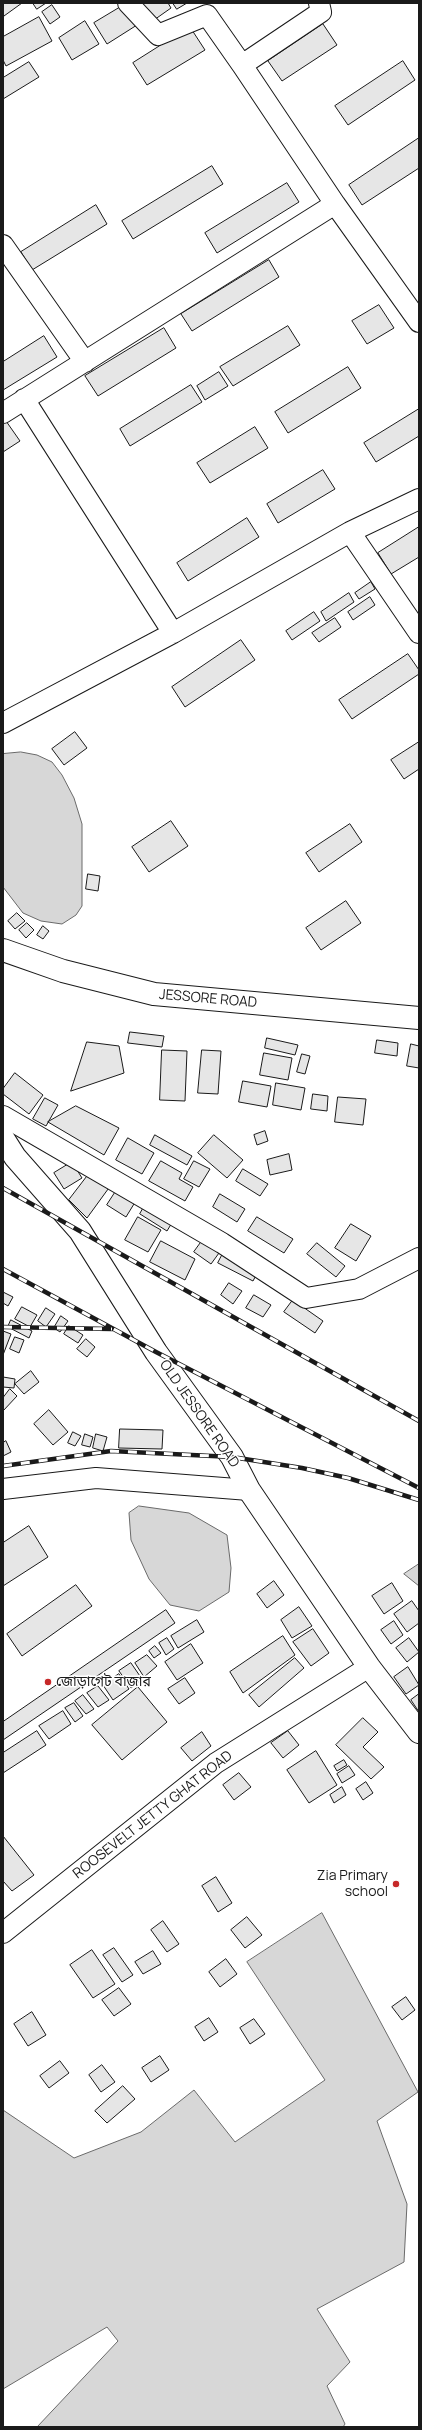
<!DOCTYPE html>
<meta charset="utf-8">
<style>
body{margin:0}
#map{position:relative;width:422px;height:2430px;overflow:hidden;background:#fff;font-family:Manrope,sans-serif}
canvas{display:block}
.frame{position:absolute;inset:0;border:4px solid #1a1a1a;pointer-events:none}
</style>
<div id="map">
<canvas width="422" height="2430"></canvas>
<div class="frame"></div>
</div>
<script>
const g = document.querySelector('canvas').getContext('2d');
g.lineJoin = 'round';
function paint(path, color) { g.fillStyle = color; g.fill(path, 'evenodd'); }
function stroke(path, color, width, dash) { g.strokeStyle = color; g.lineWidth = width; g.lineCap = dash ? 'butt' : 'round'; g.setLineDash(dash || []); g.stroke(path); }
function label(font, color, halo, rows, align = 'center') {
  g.font = font + ' Manrope,"Noto Sans Bengali",sans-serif'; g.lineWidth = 3; g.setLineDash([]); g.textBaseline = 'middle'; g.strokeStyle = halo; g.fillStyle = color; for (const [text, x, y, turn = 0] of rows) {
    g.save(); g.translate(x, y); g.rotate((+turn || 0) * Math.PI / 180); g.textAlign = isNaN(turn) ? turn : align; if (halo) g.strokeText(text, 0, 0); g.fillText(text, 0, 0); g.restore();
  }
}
const water = new Path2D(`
 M21,752L37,755L52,762L62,775L74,798L82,824V906L76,915L62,924L41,921L23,913L3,887V754Z
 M139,1506L189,1513L227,1535L231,1568L229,1592L199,1611L170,1605L149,1579L131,1540L129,1513Z
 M419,1564V1586L404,1574Z
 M322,1913L418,2092L377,2121L407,2204L404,2262L317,2309L350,2362L327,2386L345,2424L343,2427H37L118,2341L107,2327L3,2389V2110L74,2158L141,2132L194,2090L235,2142L325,2080L247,1962Z`);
const building = new Path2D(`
 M3,3H22L4,16Z
 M33,3H46L37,9Z
 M136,3H168L171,8L154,20Z
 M173,3H187L177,9Z
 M52,5L60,17L50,24L42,12Z
 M124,5L137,25L107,44L94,23Z
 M39,17L52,41L6,66L3,60V37Z
 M85,21L99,44L72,60L59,38Z
 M323,24L337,45L282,81L268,61Z
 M190,27L205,50L147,85L133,63Z
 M403,61L415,80L348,125L335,106Z
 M29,62L39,77L3,99V78Z
 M419,138V168L362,205L349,185Z
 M212,166L223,184L133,239L122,221Z
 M287,183L299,202L217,253L205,233Z
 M96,205L107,224L32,270L21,252Z
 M269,260L279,277L192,331L181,314Z
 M379,305L394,328L367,344L352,321Z
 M288,326L300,345L233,386L220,367Z
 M164,328L176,348L98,396L85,376Z
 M44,336L57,357L3,390V362Z
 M348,367L361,388L288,433L275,412Z
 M219,372L228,386L205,400L197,386Z
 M191,385L202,402L130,446L120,429Z
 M419,409V436L376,462L364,443Z
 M6,421L20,441L3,452V423Z
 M255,427L268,448L210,483L197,463Z
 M323,470L335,489L278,523L267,504Z
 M247,518L259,537L188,581L177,563Z
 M419,527V557L391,574L378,553Z
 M371,582L375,589L359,599L355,593Z
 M349,593L354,602L326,621L321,612Z
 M370,597L375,605L353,620L348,612Z
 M314,612L320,621L292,640L286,631Z
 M335,618L341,627L319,642L312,633Z
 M241,640L255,660L185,707L172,687Z
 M408,654L419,670V674L352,719L339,700Z
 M75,732L87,748L64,765L52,749Z
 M419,742V769L404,779L391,760Z
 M171,821L188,846L149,872L132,847Z
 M350,824L362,842L319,872L306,853Z
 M88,874L100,876L98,891L86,889Z
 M346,901L361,923L321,950L306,928Z
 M17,913L25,921L15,929L8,921Z
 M27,923L34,930L26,938L19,930Z
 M43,926L49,931L43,939L37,935Z
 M130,1032L164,1036L162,1047L128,1043Z
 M267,1038L298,1045L295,1055L265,1048Z
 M377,1040L398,1043L397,1056L375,1053Z
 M87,1042L119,1046L124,1073L71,1091Z
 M411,1044L419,1046V1068L407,1066Z
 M162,1050L187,1051L185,1101L160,1100Z
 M202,1050L221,1051L218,1094L198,1093Z
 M264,1053L292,1058L288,1080L260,1075Z
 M302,1054L310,1056L305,1074L297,1072Z
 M15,1073L43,1095L29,1114L3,1094V1089Z
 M243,1081L271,1086L267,1107L239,1102Z
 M276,1083L305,1088L301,1110L273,1105Z
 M313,1094L328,1096L327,1111L311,1109Z
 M338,1097L366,1099L363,1125L335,1122Z
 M45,1098L58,1105L46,1126L33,1119Z
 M76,1106L119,1128L104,1155L48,1122Z
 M265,1131L268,1141L257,1145L254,1135Z
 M155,1135L192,1156L187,1165L150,1145Z
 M214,1135L243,1160L227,1178L198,1153Z
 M128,1138L154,1153L142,1174L116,1160Z
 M289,1154L292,1170L270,1175L267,1160Z
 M161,1161L182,1173L179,1179L193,1187L185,1201L149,1181Z
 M194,1161L210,1169L199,1187L184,1179Z
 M72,1162L82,1178L64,1189L54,1173Z
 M243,1169L268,1184L260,1196L236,1181Z
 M92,1170L111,1185L87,1218L69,1200Z
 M118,1188L137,1199L126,1217L107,1205Z
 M220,1194L245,1209L237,1222L213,1207Z
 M149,1198L176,1216L167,1231L140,1214Z
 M138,1217L161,1230L148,1252L125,1240Z
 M257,1217L293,1239L284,1253L248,1231Z
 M351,1224L371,1236L356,1261L335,1248Z
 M161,1241L195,1259L185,1280L150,1262Z
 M202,1241L219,1253L211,1264L194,1252Z
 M229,1242L264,1260L253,1281L218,1263Z
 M317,1243L345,1266L336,1277L307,1254Z
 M229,1283L242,1291L233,1304L221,1295Z
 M3,1292L13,1297L8,1306L3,1303Z
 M254,1295L271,1305L263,1317L246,1308Z
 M293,1300L323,1321L315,1333L284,1312Z
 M22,1307L37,1315L30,1327L15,1319Z
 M46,1308L55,1314L46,1327L38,1321Z
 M61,1316L68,1321L60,1332L54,1328Z
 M11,1320L32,1331L29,1338L8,1327Z
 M69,1326L83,1335L78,1343L64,1334Z
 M3,1331L11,1334L3,1355Z
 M15,1337L24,1340L19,1353L10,1349Z
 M86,1339L95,1347L87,1357L77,1349Z
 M31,1371L39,1382L24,1394L15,1384Z
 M3,1377L15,1379L14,1388L3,1387Z
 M10,1389L17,1396L3,1411V1398Z
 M49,1410L68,1432L53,1445L34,1424Z
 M120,1429L163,1430L162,1449L119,1448Z
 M73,1432L81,1436L75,1446L68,1443Z
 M85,1434L93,1437L90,1447L82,1445Z
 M96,1434L107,1437L103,1451L93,1448Z
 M6,1441L11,1452L3,1456V1443Z
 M29,1526L48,1557L3,1586V1543Z
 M274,1581L284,1595L267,1608L257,1594Z
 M392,1583L403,1601L384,1614L372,1596Z
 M76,1585L92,1606L22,1656L7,1634Z
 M412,1601L419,1611V1623L407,1632L394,1614Z
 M299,1607L312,1626L292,1638L281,1620Z
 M166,1610L175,1623L3,1740V1722Z
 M197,1620L204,1632L178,1648L171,1636Z
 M394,1621L403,1635L391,1644L381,1630Z
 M313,1629L329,1653L311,1666L293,1642Z
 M283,1636L295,1655L243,1693L230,1672Z
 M167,1638L174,1649L166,1655L159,1643Z
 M409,1638L419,1652L407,1662L396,1648Z
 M191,1644L203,1663L177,1680L165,1662Z
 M155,1646L161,1653L154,1658L149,1651Z
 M147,1655L157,1666L144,1677L135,1663Z
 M295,1658L304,1668L259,1707L249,1695Z
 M131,1663L142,1679L131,1688L119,1671Z
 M408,1667L419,1685L406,1694L394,1677Z
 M119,1674L129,1689L113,1700L103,1685Z
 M185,1678L195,1693L179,1704L168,1689Z
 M98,1686L109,1700L98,1707L87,1693Z
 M138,1687L167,1722L122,1760L92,1725Z
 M419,1694V1712L411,1700Z
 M83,1695L94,1709L86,1714L75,1701Z
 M74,1703L83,1716L75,1722L65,1708Z
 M63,1711L71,1724L49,1739L39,1726Z
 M363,1718L378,1732L363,1747L384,1767L371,1779L336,1745Z
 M37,1731L46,1745L3,1773V1753Z
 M288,1731L299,1745L283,1758L271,1743Z
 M202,1732L211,1746L192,1761L181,1748Z
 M316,1751L337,1785L309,1803L287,1770Z
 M344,1760L347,1765L337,1771L334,1766Z
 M349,1766L355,1775L342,1783L337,1774Z
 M239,1773L251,1787L234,1800L223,1785Z
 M366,1782L373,1793L363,1800L356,1789Z
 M342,1787L346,1795L334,1803L330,1795Z
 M3,1836L34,1875L12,1891L3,1881Z
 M216,1877L232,1903L218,1912L202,1886Z
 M247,1917L262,1935L245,1948L231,1930Z
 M163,1921L179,1944L167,1952L151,1930Z
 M114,1948L133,1975L122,1982L103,1955Z
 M92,1950L115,1984L93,1998L70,1965Z
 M153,1951L161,1964L143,1974L135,1962Z
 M226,1959L237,1974L220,1987L209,1972Z
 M119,1988L131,2004L114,2016L102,2000Z
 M406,1997L415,2010L402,2020L392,2007Z
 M32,2012L46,2035L28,2046L14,2024Z
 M209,2018L218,2032L204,2041L195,2027Z
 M254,2019L265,2034L250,2044L240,2028Z
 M160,2056L169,2070L151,2082L142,2068Z
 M60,2061L69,2073L49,2088L40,2076Z
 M102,2065L115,2082L101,2092L89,2075Z
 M123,2086L135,2099L107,2123L95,2111Z`);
const minor = new Path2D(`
 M128,3L158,35L207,15L242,65L321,12L319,3
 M242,65L335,204L419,322
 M3,245L85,362
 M24,399L173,633
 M3,413L335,204
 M350,532L419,633
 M3,723L173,633L350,532L419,499
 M3,1116L222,1243L306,1298L359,1289L419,1258
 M3,1489L96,1478L249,1490
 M3,1933L216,1763L369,1667`);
const major = new Path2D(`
 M3,1138L15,1157L80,1231L156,1352L232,1457L249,1490L369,1667L419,1732`);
const highway = new Path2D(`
 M3,950L63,971L154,994L419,1018`);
const rail = new Path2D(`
 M3,1188L419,1421
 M3,1269L156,1352L419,1488
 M3,1327L112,1329
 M3,1466L111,1451L232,1457L302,1468L348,1478L419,1500`);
const markers = [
 [48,1682,4,"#c62828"],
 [396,1884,4,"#c62828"]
];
const streetNames = [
 ["JESSORE ROAD",208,999,5],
 ["OLD JESSORE ROAD",199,1414,55],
 ["ROOSEVELT JETTY GHAT ROAD",153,1815,-38]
];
const poiNames = [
 ["জোড়াগেট বাজার",56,1682],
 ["Zia Primary",388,1876,"right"],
 ["school",388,1892,"right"]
];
paint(water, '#d7d7d7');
stroke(water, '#6a6a6a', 1);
paint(building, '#e6e6e6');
stroke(building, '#1a1a1a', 1);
stroke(minor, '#1a1a1a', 22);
stroke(major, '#1a1a1a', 24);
stroke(highway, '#1a1a1a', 24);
stroke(minor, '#fff', 20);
stroke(major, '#fff', 22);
stroke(highway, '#fff', 22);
stroke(rail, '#1a1a1a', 4.5);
stroke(rail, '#fff', 3, [9]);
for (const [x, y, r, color] of markers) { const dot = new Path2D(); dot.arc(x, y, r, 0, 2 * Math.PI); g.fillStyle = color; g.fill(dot); stroke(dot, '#fff', 1.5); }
label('14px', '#1a1a1a', '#fff', streetNames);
label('14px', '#1a1a1a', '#fff', poiNames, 'left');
</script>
